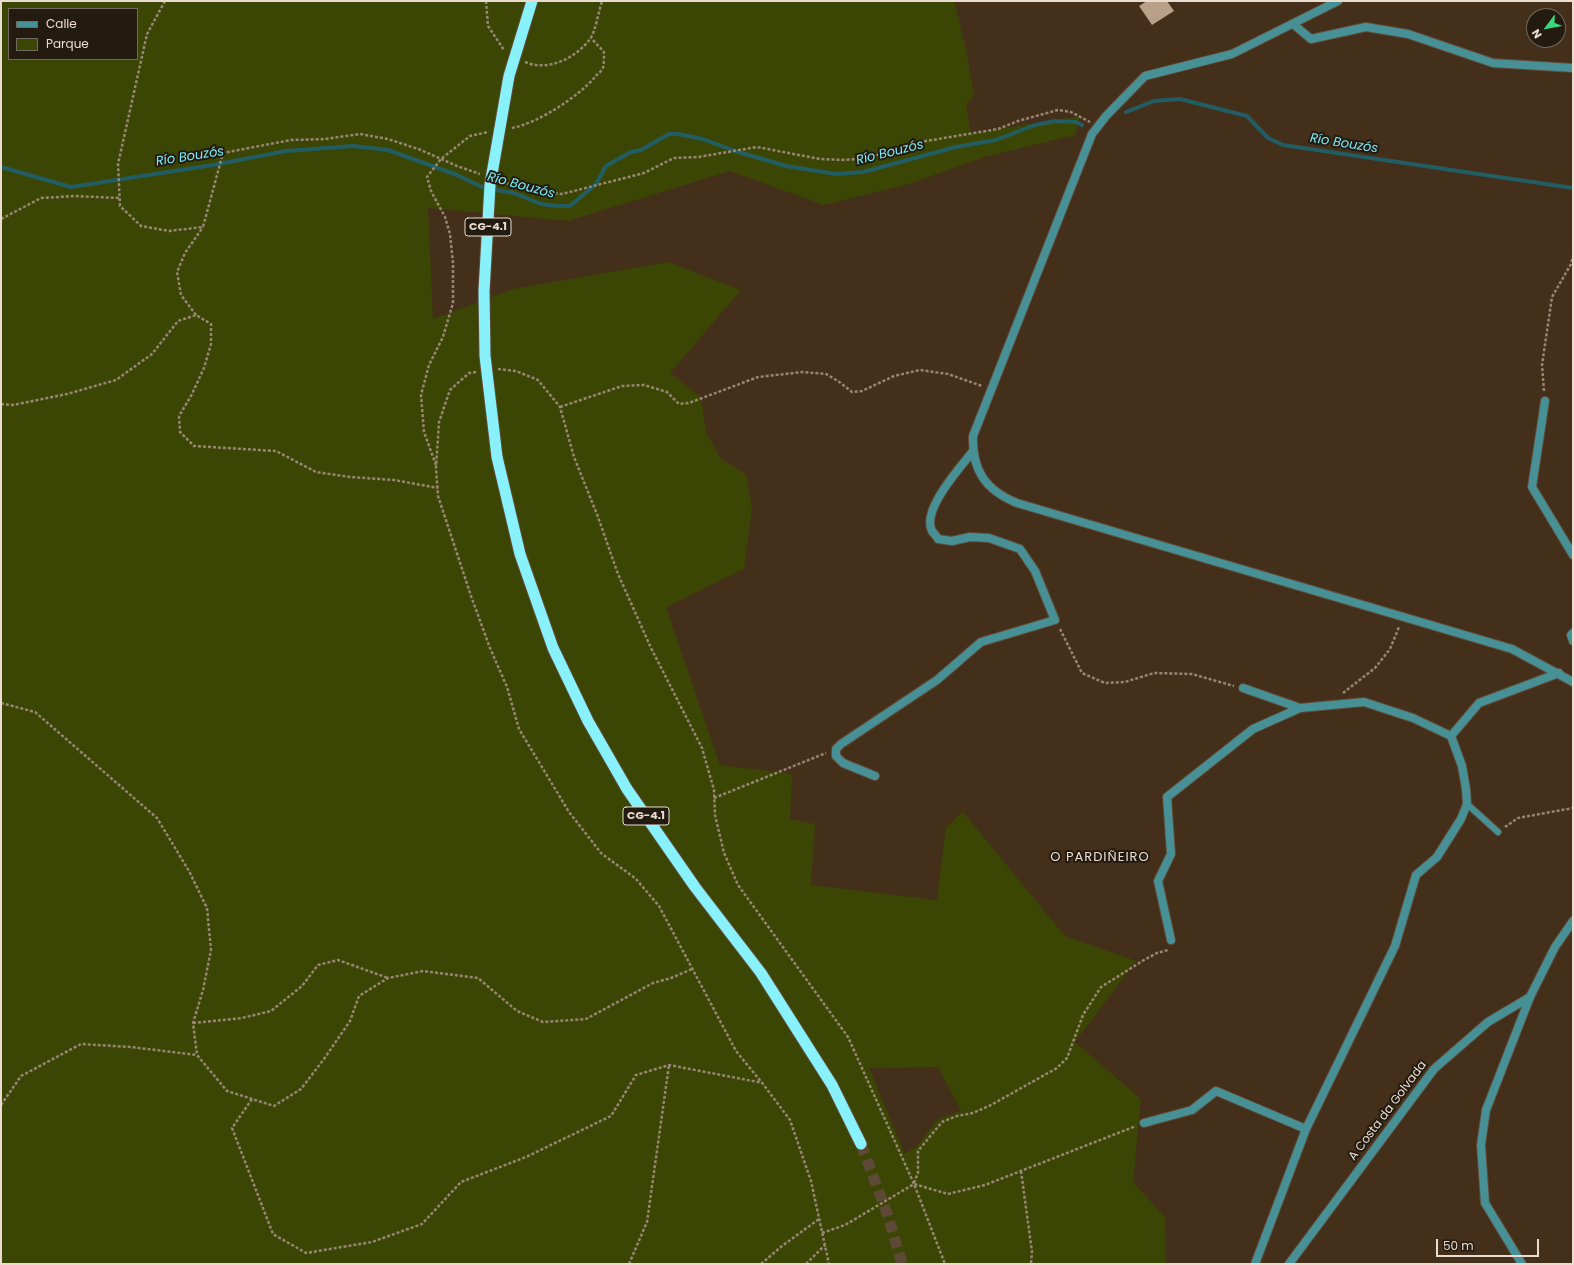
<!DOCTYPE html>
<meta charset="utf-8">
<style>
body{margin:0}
#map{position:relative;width:1574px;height:1265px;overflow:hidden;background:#442f1a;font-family:Poppins,sans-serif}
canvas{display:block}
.frame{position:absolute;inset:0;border:2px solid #eaddd0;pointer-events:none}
.legend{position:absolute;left:8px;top:8px;width:130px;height:52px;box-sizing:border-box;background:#231a10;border:1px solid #73685d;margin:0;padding:5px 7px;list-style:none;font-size:12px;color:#eaddd0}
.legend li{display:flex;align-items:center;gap:8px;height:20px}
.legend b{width:20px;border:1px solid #73685d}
.north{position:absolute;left:1526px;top:8px;width:40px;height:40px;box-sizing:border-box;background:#231a10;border:1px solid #73685d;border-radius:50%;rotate:238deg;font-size:11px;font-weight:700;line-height:16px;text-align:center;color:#eaddd0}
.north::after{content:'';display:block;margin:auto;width:14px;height:18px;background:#3ad77f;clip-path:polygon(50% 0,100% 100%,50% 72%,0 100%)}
.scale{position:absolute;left:1436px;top:1239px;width:103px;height:18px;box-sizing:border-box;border:2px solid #eaddd0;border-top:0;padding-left:5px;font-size:12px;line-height:14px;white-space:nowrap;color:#eaddd0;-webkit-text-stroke:3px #231a10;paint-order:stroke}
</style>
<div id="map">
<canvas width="1574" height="1265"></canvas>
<div class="frame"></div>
<ul class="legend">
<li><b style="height:5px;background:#479096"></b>Calle</li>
<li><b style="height:11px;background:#3b4604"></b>Parque</li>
</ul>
<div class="north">N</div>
<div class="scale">50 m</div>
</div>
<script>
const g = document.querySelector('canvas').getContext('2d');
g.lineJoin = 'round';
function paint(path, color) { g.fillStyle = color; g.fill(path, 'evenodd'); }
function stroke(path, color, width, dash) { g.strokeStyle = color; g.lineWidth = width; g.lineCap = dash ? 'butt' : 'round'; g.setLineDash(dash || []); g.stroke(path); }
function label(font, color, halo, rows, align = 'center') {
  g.font = font + ' Poppins,sans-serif'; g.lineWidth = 4; g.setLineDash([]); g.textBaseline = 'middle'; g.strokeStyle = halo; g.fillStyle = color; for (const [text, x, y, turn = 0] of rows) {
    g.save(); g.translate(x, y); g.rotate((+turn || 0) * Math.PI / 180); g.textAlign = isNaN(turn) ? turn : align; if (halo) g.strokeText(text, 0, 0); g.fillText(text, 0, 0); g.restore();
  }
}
const green = new Path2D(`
 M1,1H954L967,54L974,95L966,104L971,133L1080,116L1075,135L984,157L909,184L824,205L730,171L568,221L428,208L433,319L513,289L668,262L741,290L670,373L701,397L706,432L721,459L746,474L752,509L744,569L666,607L720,765L792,774L790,819L815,824L811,885L937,900L946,827L963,812L1065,936L1136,961L1075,1042L1141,1099L1133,1182L1165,1217L1166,1264H1ZM9,9H137V59H9ZM938,1067L961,1111L938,1119L917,1146L905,1154L869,1068Z`);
const stream = new Path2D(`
 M1126,112L1154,101L1180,99L1247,116L1268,138L1283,145L1573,188
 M1,167L71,187L213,165L286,151L353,146L388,150L457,175L484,188L514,193L541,204L557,206H570L596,184L606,166L631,152L641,150L669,134H678L703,139L735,151L786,166L836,174L863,172L956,147L996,140L1035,125L1055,121L1076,122L1082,125`);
const building = new Path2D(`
 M1147,1H1167L1174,11L1152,25L1139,6Z`);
const trunkTunnel = new Path2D(`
 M861,1144L888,1216L902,1264`);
const path = new Path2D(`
 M165,1L147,34L118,164L120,206L141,226L169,231L203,227L223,153L291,140L325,139L360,134L388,139L421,150L457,166L480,174
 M486,1L488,26L504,50
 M525,62C548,72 576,58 590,39C595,33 599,10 602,1
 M512,128C538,123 578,97 595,77C597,74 602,71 603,68C604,63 604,57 604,52L591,38
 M501,182L543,192L562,194L644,173L674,158L698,157L757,147L820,159L845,160L867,158L926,141L998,129L1018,121L1058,110L1071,112L1090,122
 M1,219L41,198L75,196L119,198
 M196,315L181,295L177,272L185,253L203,227
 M498,369L516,371L538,380L560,407L574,457L598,517L618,574L651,648L702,748L714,790L715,815L724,853L738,885L848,1037L914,1184L945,1264
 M476,372L469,373L450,390L439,422L436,468L438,496L471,596L490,648L507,687L519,729L569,812L601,853L636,879L659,906L736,1051L763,1084L790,1120L811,1181L829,1264
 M1544,391L1542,365L1552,297L1571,264L1573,256
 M1,404L13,405L67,394L116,380L152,354L178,321L196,315L211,324V344L204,368L191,396L179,416L180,432L194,446L276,451L316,472L350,477L394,480L438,488
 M560,407L622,386L644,385L667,392L679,404L689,403L758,377L803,372L826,374L838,381L852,392L862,391L894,376L920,370L948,374L982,386
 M436,465L424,432L421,395L429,365L443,337L453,303V263L450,234L445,217L431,191L427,177L441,159L470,136L488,132
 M1060,629L1082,673L1105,683L1125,682L1154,673L1192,674L1234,686
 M1343,693L1375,668L1390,649L1399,627
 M1,703L35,712L157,818L189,871L207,908L211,950L203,990L193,1023L197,1055L227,1091L274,1106L301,1089L324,1059L350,1021L359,996L388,978L423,971L478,978L517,1011L543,1022L586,1019L653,983L671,978L692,969
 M714,798L826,753
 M1505,827L1518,818L1573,808
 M193,1023L242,1018L271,1011L302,986L318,965L338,960L388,978
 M252,1099L232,1128L273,1234L306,1253L372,1242L422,1224L461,1182L526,1157L611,1116L636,1075L669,1065L763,1083
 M1,1105L21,1076L81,1044L131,1047L197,1055
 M1021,1171L1032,1252L1031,1264
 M914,1183L918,1173V1151L942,1122L957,1116L973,1113L991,1105L1057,1068L1067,1058L1083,1015L1101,987L1144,960L1157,953L1168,950
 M822,1233L845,1225L914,1184L948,1194L985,1185L1136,1126
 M629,1264L647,1222L669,1065
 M761,1264L782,1246L819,1219
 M806,1264L825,1245`);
const service = new Path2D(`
 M1467,804L1498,832`);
const minor = new Path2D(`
 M1293,24L1311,39L1366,27L1408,34L1493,63L1573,68
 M1545,401L1532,487L1573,555
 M1573,633L1571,635L1573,641
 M1243,688L1300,708
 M1451,736L1479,703L1559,673
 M875,776L843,763L836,756V749L841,744L937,680L981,642L1055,620L1035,571L1020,549L989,538L970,537L952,541L938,539C937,536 934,534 932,531C921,510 960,468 973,451
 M1171,940L1158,881L1171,854L1167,797L1253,729L1300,708L1364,702L1413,718L1451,736L1462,766L1466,789L1467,804L1461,819L1437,857L1416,875L1395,946L1306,1129L1255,1264
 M1144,1123L1192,1110L1216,1091L1306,1129
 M1289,1264L1434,1069L1488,1022L1530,997`);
const tertiary = new Path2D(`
 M1338,1L1232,54L1145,76L1106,116L1092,134L973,436C972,470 985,490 1017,503L1512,649L1573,682
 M1522,1264L1485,1203L1481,1145L1486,1110L1530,997L1555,947L1573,921`);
const trunk = new Path2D(`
 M497,457L520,554L553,648L588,721L627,789L695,887L761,973L832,1085L861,1144`);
const trunkBridge = new Path2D(`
 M497,457L485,356L484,291L490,185L509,76L532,1`);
const shields = [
 [488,227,46],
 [646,816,46]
];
const shieldNames = [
 ["CG-4.1",488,227],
 ["CG-4.1",646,816]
];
const streetNames = [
 ["A Costa da Golvada",1388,1111,-53]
];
const waterNames = [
 ["Río Bouzós",1344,144,9],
 ["Río Bouzós",890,153,-14],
 ["Río Bouzós",190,157,-9],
 ["Río Bouzós",521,186,15]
];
const neighbourhoodNames = [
 ["O PARDIÑEIRO",1100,858]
];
paint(green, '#3b4604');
stroke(stream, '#225d64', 4);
paint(building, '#b9a088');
stroke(trunkTunnel, '#5d4935', 11, [11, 5.5]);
stroke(service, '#5f4b37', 8);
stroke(minor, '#5f4b37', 10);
stroke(tertiary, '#5f4b37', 10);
stroke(trunk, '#5f4b37', 13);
stroke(path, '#978675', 2.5, [3, 2]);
stroke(service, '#479096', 6);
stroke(minor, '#479096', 8);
stroke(tertiary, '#479096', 8);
stroke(trunk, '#88f1f9', 11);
stroke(trunkBridge, '#5f4b37', 13, []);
stroke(trunkBridge, '#88f1f9', 11);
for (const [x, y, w] of shields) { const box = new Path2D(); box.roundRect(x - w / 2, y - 9, w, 18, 3); g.fillStyle = '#231a10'; g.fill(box); stroke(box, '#eaddd0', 1); }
label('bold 11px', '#eaddd0', null, shieldNames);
label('12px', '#eaddd0', '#231a10', streetNames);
label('italic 13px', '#79eaf8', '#231a10', waterNames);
g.letterSpacing = '1px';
label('13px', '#eaddd0', '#231a10', neighbourhoodNames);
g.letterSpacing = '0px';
</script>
